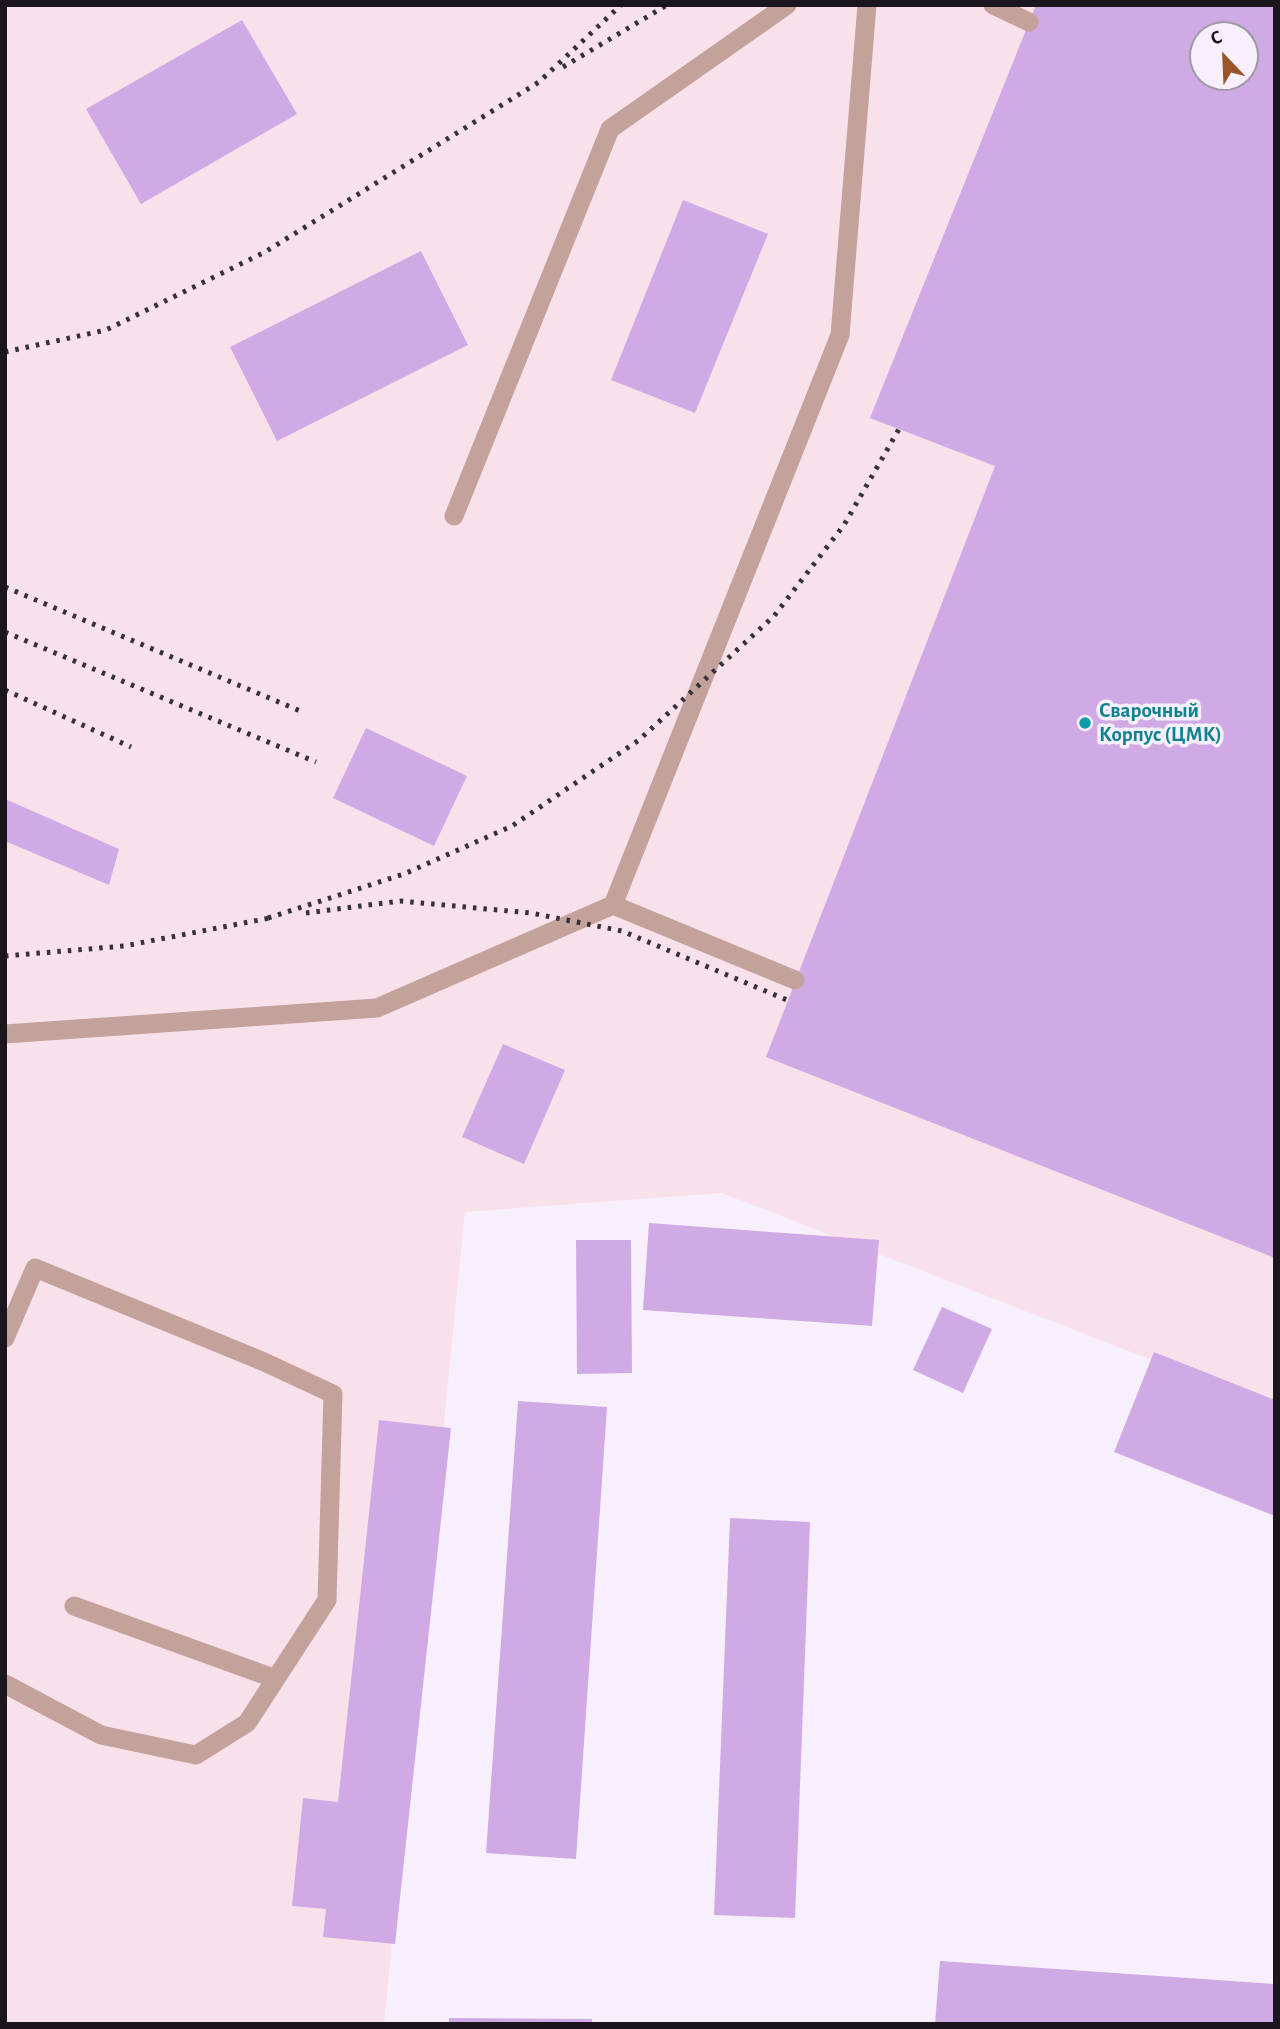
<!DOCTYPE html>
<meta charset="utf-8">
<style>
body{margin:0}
#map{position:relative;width:1280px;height:2029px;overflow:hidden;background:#f7f0fc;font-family:"Alegreya Sans",sans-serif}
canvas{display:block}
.frame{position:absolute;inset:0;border:7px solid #1b161e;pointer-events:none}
.north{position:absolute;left:1189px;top:21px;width:70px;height:70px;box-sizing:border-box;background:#f7f0fc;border:2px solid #9f99a3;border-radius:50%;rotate:337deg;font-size:19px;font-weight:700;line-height:28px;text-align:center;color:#1b161e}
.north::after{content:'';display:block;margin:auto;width:24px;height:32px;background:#995527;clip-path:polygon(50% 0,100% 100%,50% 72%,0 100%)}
</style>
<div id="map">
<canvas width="1280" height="2029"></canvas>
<div class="frame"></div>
<div class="north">С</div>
</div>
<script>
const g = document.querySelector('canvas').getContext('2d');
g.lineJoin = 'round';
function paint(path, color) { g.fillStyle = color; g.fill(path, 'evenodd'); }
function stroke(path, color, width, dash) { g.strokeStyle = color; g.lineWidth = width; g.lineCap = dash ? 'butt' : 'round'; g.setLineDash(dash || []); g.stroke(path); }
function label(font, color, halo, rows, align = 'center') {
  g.font = font + ' "Alegreya Sans",sans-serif'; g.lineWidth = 7; g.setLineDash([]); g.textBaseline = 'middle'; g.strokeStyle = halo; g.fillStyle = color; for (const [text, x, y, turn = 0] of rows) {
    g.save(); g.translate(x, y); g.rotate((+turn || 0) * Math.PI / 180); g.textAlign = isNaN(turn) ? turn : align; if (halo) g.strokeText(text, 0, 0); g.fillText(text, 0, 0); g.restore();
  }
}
const industrial = new Path2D(`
 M5,5H1275V1408L722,1193L465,1212L384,2024H5ZM1203,35H1245V77H1203Z`);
const building = new Path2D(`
 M1036,5H1275V1258L766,1057L995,466L870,418ZM1203,35H1245V77H1203Z
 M242,20L297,114L141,204L86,109Z
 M683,200L768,234L695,413L611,380Z
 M421,251L468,345L277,441L230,347Z
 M366,728L467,776L434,846L333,798Z
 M5,799L119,849L109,885L5,841Z
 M503,1044L565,1070L524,1164L462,1137Z
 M649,1223L879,1240L872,1326L643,1310Z
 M576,1240H631L632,1373L577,1374Z
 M942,1307L992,1329L963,1393L913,1370Z
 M1154,1352L1275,1400V1516L1114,1452Z
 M518,1401L607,1407L576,1859L486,1853Z
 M379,1420L451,1428L395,1944L323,1937L326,1909L292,1906L303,1798L338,1802Z
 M730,1518L810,1522L795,1918L714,1915Z
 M940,1961L1275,1984V2024H935Z
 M449,2018L592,2019V2024H449Z`);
const lane = new Path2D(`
 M993,5L1029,22
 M454,516L610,129L787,5
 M613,905L795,980
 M5,1034L377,1008L613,905L840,335L867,5
 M5,1338L35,1268L262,1361L333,1394L327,1600L247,1723L196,1755L101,1735L5,1684
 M74,1606L276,1679`);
const rail = new Path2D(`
 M563,67L667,5
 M5,352L106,330L265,252L539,82L621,5
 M5,587L305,713
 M5,632L316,762
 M5,690L131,747
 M306,913L400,901L531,913L622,931L787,1000
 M268,918L404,874L512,826L639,740L774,616L844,525L899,429
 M5,956L124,946L275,917`);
const markers = [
 [1085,723,7,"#0f9aa8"]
];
const cultureNames = [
 ["Сварочный",1099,711],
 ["Корпус (ЦМК)",1099,735]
];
paint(industrial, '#f9e1ec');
paint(building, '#cfaae5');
stroke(lane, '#c4a29c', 19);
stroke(rail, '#363139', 5, [3.5, 7]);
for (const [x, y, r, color] of markers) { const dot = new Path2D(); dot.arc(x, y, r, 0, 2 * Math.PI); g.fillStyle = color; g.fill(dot); stroke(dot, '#f7f0fc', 2.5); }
label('bold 21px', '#0d838f', '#f7f0fc', cultureNames, 'left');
</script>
